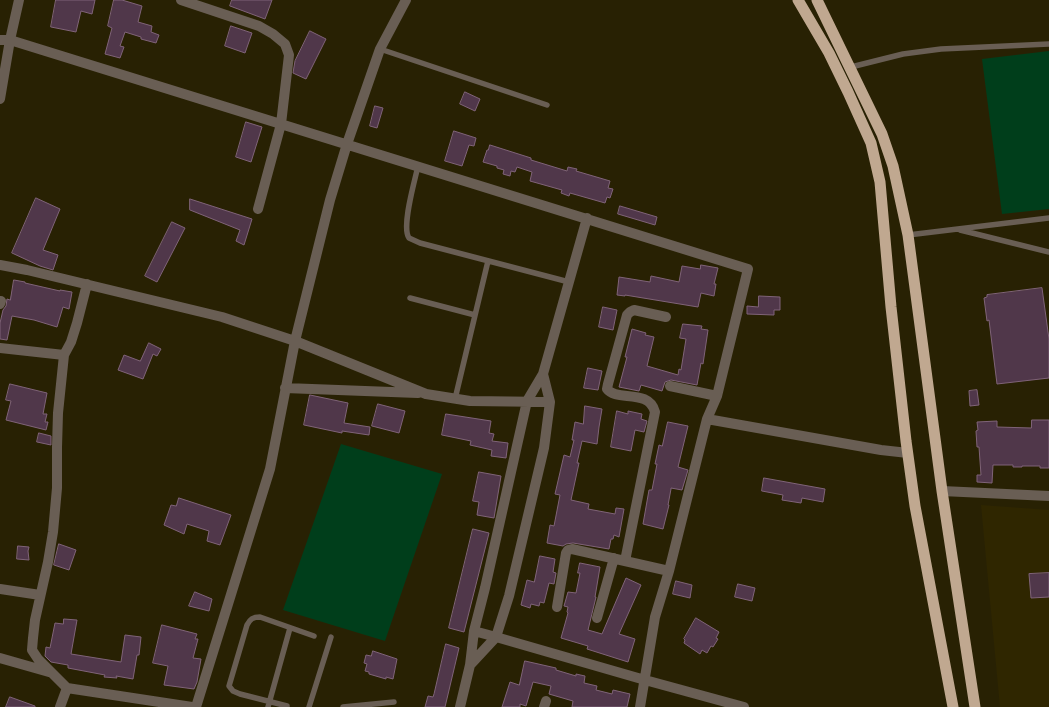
<!DOCTYPE html>
<style>
body{margin:0}
canvas{display:block;background:#282103}
</style>
<canvas width="1049" height="707"></canvas>
<script>
const g = document.querySelector('canvas').getContext('2d');
g.lineJoin = 'round';
function paint(path, color) { g.fillStyle = color; g.fill(path, 'evenodd'); }
function stroke(path, color, width, dash) { g.strokeStyle = color; g.lineWidth = width; g.lineCap = dash ? 'butt' : 'round'; g.setLineDash(dash || []); g.stroke(path); }
const built = new Path2D(`
 M981,505L1049,510V707H1000Z`);
const green = new Path2D(`
 M1049,51V209L1002,214L982,59Z
 M341,444L442,474L385,641L283,610Z`);
const building = new Path2D(`
 M56,0H95L92,14L81,11L76,32L51,27Z
 M114,0H122L142,6L138,22L152,26L151,32L159,35L156,43L141,39V37L125,32L120,46L124,47L120,58L105,54L112,28L108,26Z
 M232,0H272L265,19L230,6Z
 M231,26L252,33L245,53L225,46Z
 M310,31L326,39L306,79L293,73L295,61Z
 M465,92L480,99L475,111L460,104Z
 M375,106L383,108L377,128L370,126Z
 M246,122L262,127L251,162L236,157Z
 M454,131L476,138L474,146L469,145L462,166L445,161Z
 M490,145L531,158V160L567,171L568,167L577,169L576,171L610,181L608,188L613,189L610,198L607,197L605,203L570,193L569,196L561,193L562,190L530,181L532,172L517,167L515,172L511,171L510,176L503,174L504,170L497,168V166L483,162L487,150H488Z
 M36,198L60,209L43,250L58,255L53,270L40,266L12,253Z
 M190,199L252,219L244,245L236,241L240,230L190,210Z
 M620,206L657,217L655,225L618,214Z
 M172,222L185,228L157,282L145,276Z
 M701,265L718,268L714,284H716L714,296L701,293L698,307L625,295V296L617,295L619,277L650,282L651,276L679,282L682,266L700,269Z
 M14,280L25,282V283L60,291V290L72,292L69,309L63,307L57,327L34,320L12,316L7,340L0,339V323L3,310L6,306L7,299L10,300Z
 M1042,288L1049,339V378L997,384L989,320L987,321L984,298L987,297V295Z
 M759,296L780,297V310H774V315L747,314V306L758,307Z
 M603,307L617,310L613,330L599,327Z
 M683,324L702,326L701,329L708,330L703,364L701,363L697,385L671,380L665,382L662,391L641,385L639,391L619,387L627,357H625L632,329L646,333L645,335L654,337L647,366L678,375L679,369L681,370L686,339L680,338Z
 M149,343L161,349L157,356L153,354L143,379L118,370L124,355L140,361Z
 M588,368L602,371L598,390L584,388Z
 M10,384L47,393L43,414H47L45,422H48L46,430L6,420L11,401L6,400Z
 M977,390L979,405L970,406L969,391Z
 M310,395L348,403L344,423L370,427L369,435L342,431V433L304,425Z
 M378,404L405,411L399,433L372,426Z
 M585,406L602,409L599,427L597,444L582,441L577,463H579L571,500L589,504L588,509L615,514L616,508L624,509L619,537L614,535L613,539H611L609,549L573,543L566,544L563,546L547,543L550,525L554,526L560,495L555,494L564,455L570,457L574,440H572L575,422L583,424Z
 M617,411L628,414V411L642,414L641,419L647,421L644,432L635,430L631,451L611,447Z
 M446,414L491,421L489,433L494,434L492,441L508,443L506,458L491,456L492,450L470,445L471,441L442,435Z
 M1032,420H1049V468H1040V466H1022V467H1013V465H993L992,483L977,482V475H981L979,447H977L976,431L978,430L977,422L997,421V427L1031,428Z
 M668,422L688,426L678,467L688,470L682,490L671,488V489L668,505H669L663,529L643,524L649,490H652L657,464H655L659,445L662,446Z
 M39,433L51,436V445L37,442Z
 M479,472L501,476L494,518L477,515L479,502L473,501Z
 M764,478L825,489L823,502L802,498L801,503L782,500L783,495L762,491Z
 M179,498L231,515L220,545L207,541L209,531L187,524L184,534L164,525L171,505L176,506Z
 M473,529L489,533L464,632L449,628Z
 M59,544L76,550L69,570L54,565Z
 M18,546L29,547L28,551L29,560L17,559Z
 M540,556L555,559L553,572L556,573L554,584L549,583L544,603L540,602L539,606L531,604L530,608L521,605L527,580L534,582Z
 M580,563L600,567L595,597H596L588,630L602,634L626,578L641,585L619,634L635,639L628,662L587,649L588,646L561,638L568,613L567,612L568,607L564,606L568,592L576,593L580,573H578Z
 M1049,573V597L1031,598L1029,574Z
 M676,581L692,585L690,598L673,594Z
 M738,584L755,588L752,601L735,597Z
 M195,592L212,599L209,611L189,606Z
 M696,618L719,632L716,638L718,639L713,647L711,646L707,653L702,650L700,654L684,643L685,640L684,639Z
 M64,619L77,620L71,654L121,662L125,635L141,637L139,655H137L133,679L116,676L117,678L104,677L105,675L68,668V665L51,662L45,656L46,647L50,648L55,623L63,624Z
 M162,625L197,634L195,639H198L193,658L201,659L197,682L194,689L164,685L168,666L153,663Z
 M446,644L459,648L445,707H425L428,696L433,697L434,694Z
 M373,651L397,659L393,679L386,677V679L369,674V672L365,671L367,664L364,663L366,655L371,656Z
 M525,661L556,668V670L576,676V674L585,676L584,683L597,686L596,690L612,694L613,690L630,694L627,707H572L573,701L549,694L551,686L533,682L526,706L520,704V707H502L510,682L519,685Z
 M10,697L35,706V707H6Z`);
const service = new Path2D(`
 M380,49L547,105
 M851,67L903,54L941,49L1049,44
 M418,166C415,180 401,227 409,238L420,243L569,282
 M960,230L1049,252
 M908,235L1049,218
 M410,298L475,315
 M455,399L488,261
 M287,706L240,694L233,691L229,686L247,625C250,619 253,617 260,617L314,636
 M268,707L290,628
 M309,707L331,637
 M343,707L394,702`);
const minor = new Path2D(`
 M181,0L259,26L273,34L285,44L289,55L281,124L258,209
 M0,40H10L748,269L717,396L707,419L669,571L655,617L640,707
 M0,99L10,40L19,0
 M0,265L27,270L222,317L295,341L426,394L470,401L550,402
 M0,304L1,301
 M0,348L64,355
 M670,386L717,396
 M285,388L418,393
 M707,419L881,450L908,453
 M942,491L1049,496
 M625,561L655,412C649,388 616,402 607,389L608,384L627,315L630,312L634,310L666,317
 M0,589L40,595
 M557,607L566,553L568,550L572,549L669,571
 M597,618L614,558
 M474,631L496,637L645,680L744,707
 M0,658L49,672
 M470,665L496,637L509,596L544,448L550,402L543,374
 M67,688L38,659L32,650L33,638L35,620L48,562L53,532L57,488V447L58,413L64,355L71,342L77,323L87,284
 M60,707L67,688L192,707
 M196,707L270,469L295,341L330,200L347,144L380,49L406,0
 M460,707L470,665L474,631L485,588L527,401L543,374L587,218
 M544,707L546,701`);
const trunk = new Path2D(`
 M798,0L829,53L848,92L871,143L880,182L891,307L906,441L915,506L953,707
 M817,0L882,134L893,166L908,235L942,491L975,707`);
paint(built, '#2f2600');
paint(green, '#003e1b');
paint(building, '#50374a');
stroke(building, '#7f6378', 1);
stroke(service, '#695e54', 5.5);
stroke(minor, '#695e54', 10);
stroke(trunk, '#c0a890', 11);
</script>
